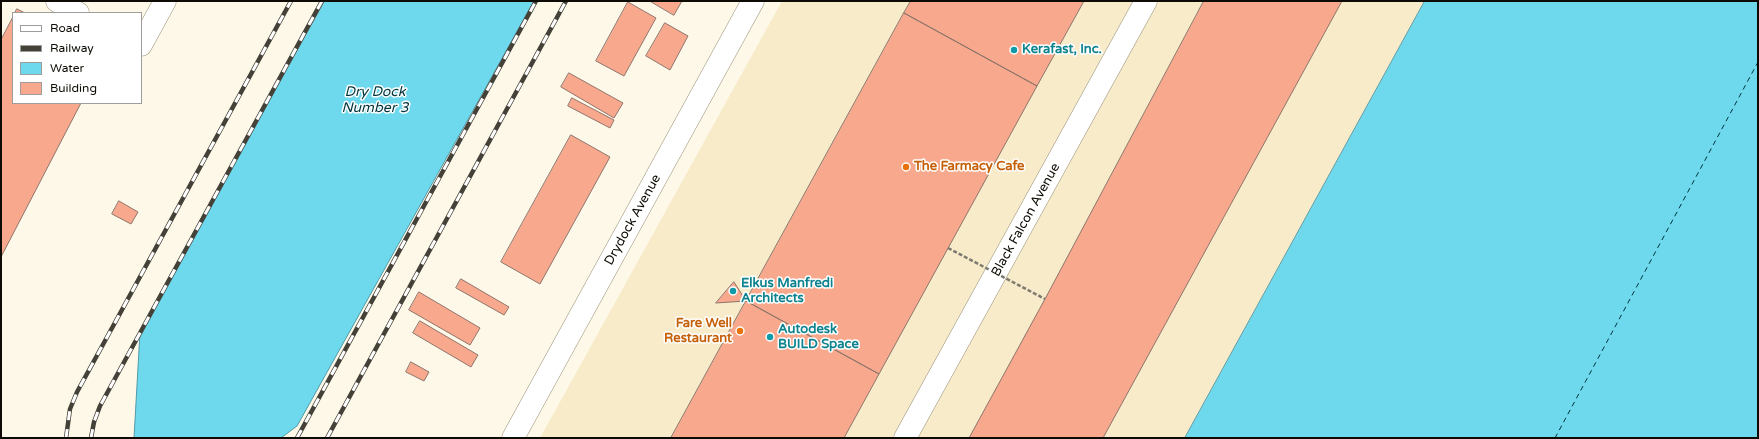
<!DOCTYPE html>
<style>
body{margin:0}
#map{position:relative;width:1759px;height:439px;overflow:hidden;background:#fef8e8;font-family:"Varela Round",sans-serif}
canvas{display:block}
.frame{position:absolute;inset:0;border:2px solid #0e0b04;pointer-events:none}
.legend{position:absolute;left:12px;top:12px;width:130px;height:92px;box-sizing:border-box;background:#fff;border:1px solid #9f9d9b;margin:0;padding:5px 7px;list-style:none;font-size:12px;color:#0e0b04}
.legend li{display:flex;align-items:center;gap:8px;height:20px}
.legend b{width:20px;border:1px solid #9f9d9b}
</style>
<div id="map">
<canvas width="1759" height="439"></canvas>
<div class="frame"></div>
<ul class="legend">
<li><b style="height:5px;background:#fff"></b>Road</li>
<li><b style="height:5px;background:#444138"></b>Railway</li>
<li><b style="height:11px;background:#6ed8ed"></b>Water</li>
<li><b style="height:11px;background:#f8a88c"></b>Building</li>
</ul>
</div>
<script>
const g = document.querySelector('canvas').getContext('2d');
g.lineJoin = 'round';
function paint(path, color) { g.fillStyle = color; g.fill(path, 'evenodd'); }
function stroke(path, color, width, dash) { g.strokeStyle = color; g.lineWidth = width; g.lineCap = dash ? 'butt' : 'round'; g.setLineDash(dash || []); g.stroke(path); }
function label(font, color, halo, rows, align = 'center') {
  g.font = font + ' "Varela Round",sans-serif'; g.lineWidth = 3; g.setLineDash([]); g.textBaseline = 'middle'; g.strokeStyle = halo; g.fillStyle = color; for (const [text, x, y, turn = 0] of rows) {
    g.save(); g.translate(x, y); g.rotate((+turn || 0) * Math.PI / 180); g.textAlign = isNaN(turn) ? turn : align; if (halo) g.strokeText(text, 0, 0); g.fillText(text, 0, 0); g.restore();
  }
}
const built = new Path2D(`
 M782,1H1425L1185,438H540Z`);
const water = new Path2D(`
 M325,1H534L297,426L281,438H134L140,332Z
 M1425,1H1758V438H1185Z`);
const ferry = new Path2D(`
 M1555,438L1758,62`);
const building = new Path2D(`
 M650,1H682L674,15Z
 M911,1H1084L1037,86L904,13Z
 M1204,1H1342L1103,438H969L1045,299Z
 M628,2L656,18L624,76L596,61Z
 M17,9L25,13H15Z
 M904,13L1037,86L879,374L746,301Z
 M13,17V103H81L1,257V40Z
 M665,23L688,36L670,70L646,56Z
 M569,73L623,103L614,118L561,87Z
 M572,98L614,120L610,128L568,106Z
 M571,135L610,157L540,284L501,262Z
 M119,201L138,212L131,224L112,214Z
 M461,279L509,307L504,315L456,288Z
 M734,282L746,301L716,303Z
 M419,292L480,328L470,345L409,310Z
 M746,301L879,374L844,438H671Z
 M420,321L478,355L471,367L413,333Z
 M411,362L429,372L424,381L406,372Z`);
const minor = new Path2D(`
 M57,1L78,13
 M141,45L165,1
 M905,438L1146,1`);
const tertiary = new Path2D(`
 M513,438L753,1`);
const rail = new Path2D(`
 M66,438L70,409L77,392L291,1
 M91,438L94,422L100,406L322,1
 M297,438L536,1
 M327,438L566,1`);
const pathBridge = new Path2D(`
 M948,248L1045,299`);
const markers = [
 [1014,50,4,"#0f9aa8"],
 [906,167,4,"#e8710a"],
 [733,291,4,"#0f9aa8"],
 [740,331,4,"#e8710a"],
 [770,337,4,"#0f9aa8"]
];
const cultureNames = [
 ["Kerafast, Inc.",1022,50],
 ["Elkus Manfredi",741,284],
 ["Architects",741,299],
 ["Autodesk",778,330],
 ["BUILD Space",778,345]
];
const foodNames = [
 ["The Farmacy Cafe",914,167],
 ["Fare Well",732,324,"right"],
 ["Restaurant",732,339,"right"]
];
const streetNames = [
 ["Drydock Avenue",633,220,-61],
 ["Black Falcon Avenue",1026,220,-61]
];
const waterNames = [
 ["Dry Dock",375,92],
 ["Number 3",375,108]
];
paint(built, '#f7ebca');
paint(water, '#6ed8ed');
stroke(water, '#519aa7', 1);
stroke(ferry, '#00353e', 1, [5, 4]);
paint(building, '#f8a88c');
stroke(building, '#8e756c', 1);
stroke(minor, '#999179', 23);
stroke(tertiary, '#999179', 23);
stroke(minor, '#fff', 22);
stroke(tertiary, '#fff', 22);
stroke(rail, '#444138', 4.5);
stroke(rail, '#fff', 3, [9]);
stroke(pathBridge, '#7e7a6f', 2.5, [4, 2]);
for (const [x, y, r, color] of markers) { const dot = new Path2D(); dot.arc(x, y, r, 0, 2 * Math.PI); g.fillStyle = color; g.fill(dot); stroke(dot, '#fff', 1.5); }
label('bold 13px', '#0d838f', '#fff', cultureNames, 'left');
label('bold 13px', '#c56008', '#fff', foodNames, 'left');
label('13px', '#0e0b04', '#fff', streetNames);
label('italic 14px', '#00353e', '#fff', waterNames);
</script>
